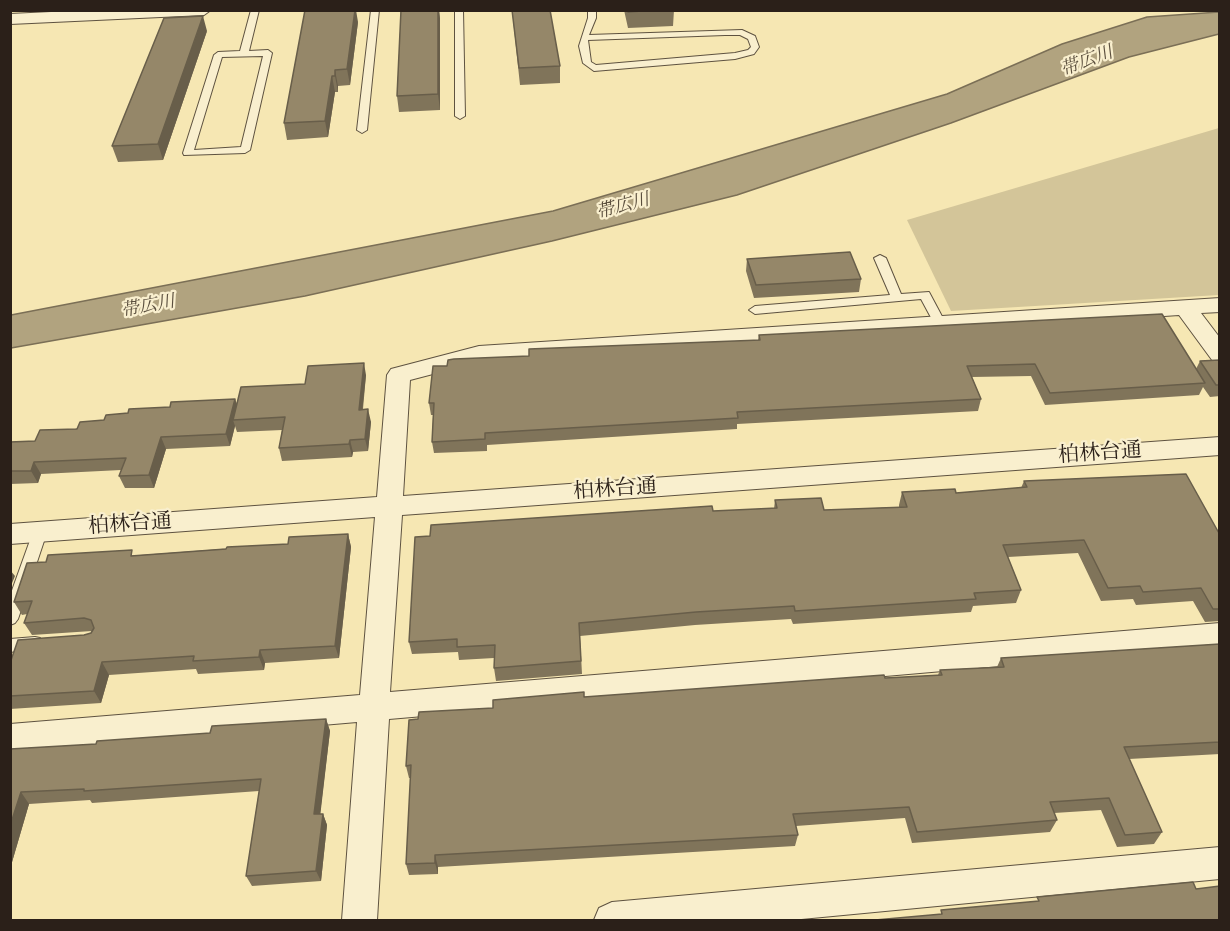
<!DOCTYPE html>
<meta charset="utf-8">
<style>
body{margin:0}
#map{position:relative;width:1230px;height:931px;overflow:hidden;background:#f6e7b3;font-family:Cardo,serif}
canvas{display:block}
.frame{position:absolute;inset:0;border:12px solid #2b2019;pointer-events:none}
</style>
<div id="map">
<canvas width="1230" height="931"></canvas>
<div class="frame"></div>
</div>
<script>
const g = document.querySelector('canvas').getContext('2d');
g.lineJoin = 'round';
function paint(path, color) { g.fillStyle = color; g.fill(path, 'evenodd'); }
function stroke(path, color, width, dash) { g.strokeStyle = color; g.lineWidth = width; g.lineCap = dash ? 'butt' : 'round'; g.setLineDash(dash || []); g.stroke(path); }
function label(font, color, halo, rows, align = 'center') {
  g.font = font + ' Cardo,"Noto Serif JP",serif'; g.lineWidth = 4.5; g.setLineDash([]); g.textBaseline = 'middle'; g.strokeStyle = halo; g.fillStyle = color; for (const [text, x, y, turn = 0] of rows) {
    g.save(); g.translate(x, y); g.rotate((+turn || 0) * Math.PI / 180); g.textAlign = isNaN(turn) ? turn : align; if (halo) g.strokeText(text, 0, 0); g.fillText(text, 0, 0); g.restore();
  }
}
const green = new Path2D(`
 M1219,128V295L951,311L907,220Z`);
const water = new Path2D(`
 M1219,12V34L1129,57L951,123L737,195L552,241L305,296L11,348V315L553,211L947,94L1062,44L1147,17Z`);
const service = new Path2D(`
 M251,10H259L249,51L268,50L272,53L250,150L245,153L184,155L183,153L214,55L218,52L240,51ZM263,56L241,147L194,150L222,57Z
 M371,10H379L367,130L362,133L357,130Z
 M455,10H463L465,116L460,119L455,116Z
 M588,10H596V18L589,35L742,30L755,36L759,47L754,54L735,59L594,71L583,63L579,46L588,18ZM725,35H740L748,39L751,47L748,50L735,53L596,65L591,62L588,40Z
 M880,255L886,258L901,294L929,292L945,322L943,325H935L921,299L755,314L749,310L755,306L890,295L874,258Z
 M40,527L45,528L47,532L18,619L15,623L10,625V596L33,532L35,528Z
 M35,637L40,638L43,643L40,648L10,652V639Z`);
const minor = new Path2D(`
 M92,10H211L204,15L10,24V14Z
 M1220,298V312L1201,313L1220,338V362L1212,360L1179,315L479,362L410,380L403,496L1220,437V455L402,515L390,692L1220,623V647L389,719L377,920H342L357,722L10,752V724L360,695L375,517L10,544V524L377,497L387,375L391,369L479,346Z
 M1220,847V879L791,920H594L599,908L612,902Z`);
const wall = new Path2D(`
 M401,10H439L440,19V110L399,112L397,96Z
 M512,10L560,66V83L520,85Z
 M624,10H674L673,26L628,28Z
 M358,22L350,85L338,86V92H335L328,137L287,140L284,123Z
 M207,31L163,160L118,162L112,146Z
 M747,259L861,279L859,292L754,298L746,271Z
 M759,335L1196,369L1200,361L1220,360V396L1210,397L1203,387L1199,395L1045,405L1031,376L972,377L981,399L978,411L737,424V429L487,445V451L434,453L432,442L433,415H431L429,403L447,366L529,356L758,340Z
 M366,375L363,409L371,422L368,451L353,452L352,457L282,461L279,448L282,430L237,432L235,426L230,446L166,449L154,488H125L119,476L121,470L41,474L38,483L10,484V442L35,441L128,413L235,399L237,404L305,384Z
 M1024,481L1220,535V621L1205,622L1193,601L1136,605L1133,599L1101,601L1078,553L1008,557L1021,590L1016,603L973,606L971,612L793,624L791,619L695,625L580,636L582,674L496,681L494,668V658L459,660L458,652L412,654L409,642L713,511L774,509L775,500L824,510L899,507V505L902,492L956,493L1021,488Z
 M348,534L351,547L339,658L265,663L264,670L198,674L196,669L109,675L101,703L10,709V663L91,633L92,631L32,635L24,623L27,614L22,615L14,602L46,562L288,544Z
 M1220,644V754L1129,759L1162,832L1154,844L1117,847L1101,810L1054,813L1057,820L1050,832L912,843L905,818L796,826L798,835L795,846L438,867V874L409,875L406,864L411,778H409L406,766L418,719L493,708L584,697L938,675L940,670L997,667L1001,658Z
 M326,719L330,731L320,814H323L327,825L321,881L252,886L246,876L259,791L92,803L90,800L29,804L10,869V749L96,744L210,733Z`);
const shadedWall = new Path2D(`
 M355,10H356L358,22L350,85L347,69Z
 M438,10H439L440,19V110L438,94Z
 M203,16L207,31L163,160L158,144Z
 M335,70L338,86V92L335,76Z
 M332,76L335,92L328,137L325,121Z
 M364,363L366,375L361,422L359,410Z
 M235,399L239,411L233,420L235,426L230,446L226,434Z
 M368,409L371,422L368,451L365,439Z
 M161,437L166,449L154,488L149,475Z
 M350,440L353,452L352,457L349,444Z
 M34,462L41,474L38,483L31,471Z
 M348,534L351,547L339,658L335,646Z
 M10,570L15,576L10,588Z
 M260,650L265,663L264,670L259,657Z
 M102,662L109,675L101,703L94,691Z
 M326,719L330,731L319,826L314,814Z
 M21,792L29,804L10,869V826Z
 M323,814L327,825L321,881L316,871Z
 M435,855L438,867V874L435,863Z`);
const building = new Path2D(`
 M305,10H355L347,69L335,70V76H332L325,121L284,123Z
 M401,10H438V94L397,96Z
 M512,10H550L560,66L519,68Z
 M628,10H657L628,12Z
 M203,16L158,144L112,146L164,18Z
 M850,252L861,279L756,285L747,259Z
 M1162,314L1205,383L1050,393L1035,364L967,366L981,399L737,412L738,418L485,433V439L432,442L434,403H429L433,366H447L448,360L454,359L529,356V349L760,340L759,335Z
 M1220,360V385H1216L1200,361Z
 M364,363L359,410L368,409L365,439L350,440L349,444L279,448L285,417L233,420L241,387L305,384L308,366Z
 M235,399L226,434L161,437L149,475L119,476L126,458L34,462L31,471H10V442L35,441L40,430L77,429L80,422L104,420L106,415L128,413L129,409L170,407L171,402Z
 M1186,474L1220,535V609H1213L1201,588L1143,592L1140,586L1108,588L1084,540L1003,545L1021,590L974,593L976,599L795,611L794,606L696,612L579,623L581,661L494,668L495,645L457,647V639L409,642L415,537L430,536L431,525L712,506L713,511L777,508L775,500L821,498L824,510L907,507L902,492L955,489L956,493L1027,487L1024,481Z
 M348,534L335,646L260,650L259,657L193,661L194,656L102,662L94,691L10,696V663L18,640L84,635L91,633L94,628L91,620L84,618L24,623L32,601L14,602L27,563L46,562L48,555L132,550L131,556L226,549L227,547L288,544L289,537Z
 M1220,644V742L1124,747L1162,832L1125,835L1109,798L1050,802L1057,820L917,832L909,807L793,814L798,835L435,855V863L406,864L411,765L406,766L409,720L418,719L419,712L493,708V700L584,692V697L884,675L885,678L942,675L940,670L1004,667L1001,658Z
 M326,719L314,814H323L316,871L246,876L261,779L84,791V789L21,792L10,826V749L96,744L97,741L210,733L212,726Z
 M1193,882L1196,889L1220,886V921H864L942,914L941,910L1039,901L1037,897Z`);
const farWaternames = [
 ["帯広川",1087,62,-21],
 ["帯広川",623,207,-15],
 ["帯広川",148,307,-11]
];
const streetNames = [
 ["柏林台通",1100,454,-4],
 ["柏林台通",615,490,-4],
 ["柏林台通",130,525,-4]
];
paint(green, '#d3c599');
paint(water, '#b1a37f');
stroke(water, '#7b6f56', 1.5);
stroke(service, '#5e5240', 2);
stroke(minor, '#5e5240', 2);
paint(service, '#f9efce');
paint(minor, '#f9efce');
paint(wall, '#80745a');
paint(shadedWall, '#685e4a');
paint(building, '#958769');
stroke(building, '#685e4a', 1.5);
label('italic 18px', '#5a4e3d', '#f9efce', farWaternames);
label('21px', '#2b2019', '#f9efce', streetNames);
</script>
